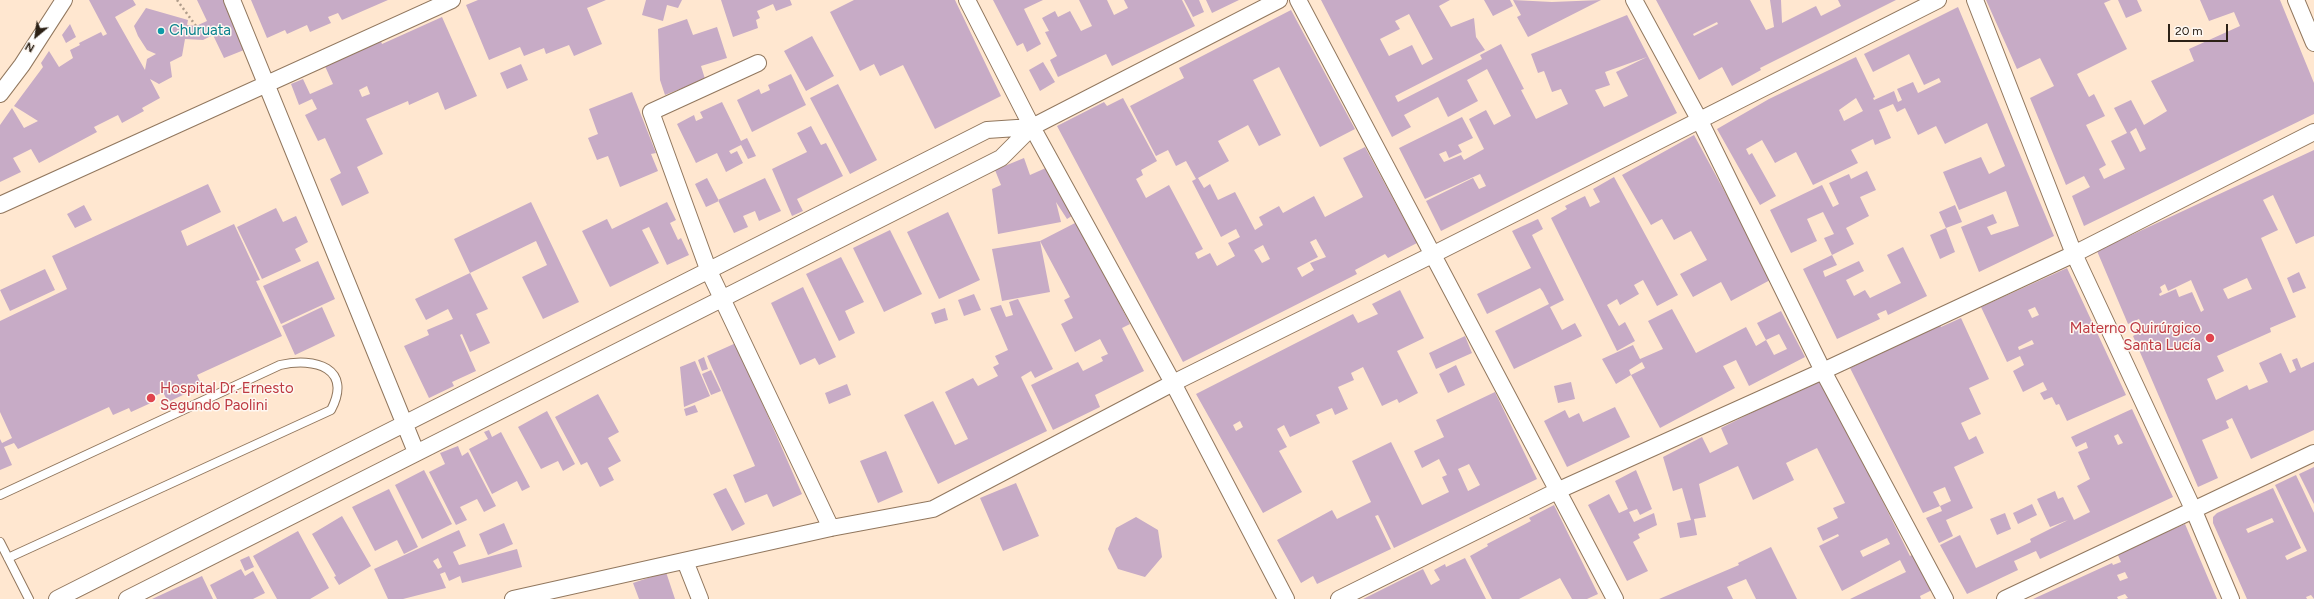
<!DOCTYPE html>
<meta charset="utf-8">
<style>
body{margin:0}
#map{position:relative;width:2314px;height:599px;overflow:hidden;background:#ffe7d0;font-family:Figtree,sans-serif}
canvas{display:block}
.north{position:absolute;left:16px;top:16px;width:40px;height:40px;-webkit-text-stroke:3px #fef8f2;paint-order:stroke;rotate:209deg;font-size:11px;font-weight:700;line-height:16px;text-align:center;color:#2c2116}
.north::after{content:'';display:block;margin:auto;width:14px;height:18px;background:#2c2116;clip-path:polygon(50% 0,100% 100%,50% 72%,0 100%)}
.scale{position:absolute;left:2168px;top:24px;width:60px;height:18px;box-sizing:border-box;border:2px solid #2c2116;border-top:0;padding-left:5px;font-size:12px;line-height:14px;white-space:nowrap;color:#2c2116;-webkit-text-stroke:3px #fef8f2;paint-order:stroke}
</style>
<div id="map">
<canvas width="2314" height="599"></canvas>
<div class="north">N</div>
<div class="scale">20 m</div>
</div>
<script>
const g = document.querySelector('canvas').getContext('2d');
g.lineJoin = 'round';
function paint(path, color) { g.fillStyle = color; g.fill(path, 'evenodd'); }
function stroke(path, color, width, dash) { g.strokeStyle = color; g.lineWidth = width; g.lineCap = dash ? 'butt' : 'round'; g.setLineDash(dash || []); g.stroke(path); }
function label(font, color, halo, rows, align = 'center') {
  g.font = font + ' Figtree,sans-serif'; g.lineWidth = 3; g.setLineDash([]); g.textBaseline = 'middle'; g.strokeStyle = halo; g.fillStyle = color; for (const [text, x, y, turn = 0] of rows) {
    g.save(); g.translate(x, y); g.rotate((+turn || 0) * Math.PI / 180); g.textAlign = isNaN(turn) ? turn : align; if (halo) g.strokeText(text, 0, 0); g.fillText(text, 0, 0); g.restore();
  }
}
const building = new Path2D(`
 M89,0H133L136,5L115,17L145,70L147,59L156,54L147,50L138,36L134,26L146,8L188,20L187,25L196,26L207,21L197,0H224L244,50L224,58L213,35L203,40L185,39L182,56L170,62L172,77L159,84L150,79L160,98L142,108L144,111L122,123L118,115L94,127L97,132L39,163L31,149L13,158L21,172L0,182V125L12,108L24,128L38,121L14,106L43,67L41,63L49,51L59,67L73,58L70,50L80,45L79,43L101,32L103,36L107,34Z
 M251,0H388L342,20L338,13L328,17L331,23L310,32L307,25L287,34L285,30L267,38Z
 M478,0H606L587,8L602,44L574,56L569,45L546,54L544,48L524,56L520,47L489,60L466,5Z
 M646,0H682L678,8L667,5L663,21L642,15Z
 M721,0H790L792,5L776,11L773,4L757,11L760,18L756,20L758,28L733,37Z
 M854,0H955L1001,96L935,129L903,65L880,76L874,64L860,71L830,12Z
 M993,0H1043L1024,9L1041,44L1027,52L1023,43L1017,46Z
 M1079,0H1107L1114,15L1128,8L1124,0H1182L1195,26L1112,66L1106,54L1058,77L1050,60L1057,56L1045,32L1049,31L1042,18L1055,11L1058,17L1070,11L1081,31L1092,26Z
 M1184,0H1199L1204,12L1193,17Z
 M1206,0H1239L1212,13Z
 M1321,0H1450L1439,6L1451,27L1474,18L1476,37L1485,50L1395,96L1398,102L1482,59L1480,55L1501,44L1524,89L1521,90L1536,119L1568,104L1561,89L1552,92L1544,71L1538,73L1531,54L1627,15L1677,113L1441,231L1426,201L1473,178L1479,189L1486,186L1480,174L1425,199L1399,148L1462,117L1473,138L1458,145L1462,152L1449,158L1446,151L1439,154L1444,162L1461,155L1464,160L1484,149L1469,119L1486,110L1494,125L1511,116L1487,69L1467,80L1478,101L1448,117L1438,97L1404,115L1411,127L1392,137ZM1409,14L1433,59L1422,65L1412,45L1389,56L1380,39L1400,29L1395,21ZM1647,57L1616,72L1628,96L1604,107L1595,90L1610,85L1605,72Z
 M1484,0H1510L1513,6L1493,16Z
 M1513,0L1552,2L1601,0L1528,37L1517,17L1521,15Z
 M1656,0H1750L1766,30L1774,27L1770,0H1781L1782,23L1816,6L1821,16L1841,6L1838,0H1896L1760,68L1761,70L1732,86L1722,67L1699,80ZM1717,22L1718,24L1694,36L1693,34Z
 M1986,0H2111L2104,3L2127,49L2077,74L2089,97L2094,94L2105,116L2086,125L2106,165L2099,169L2104,179L2125,169L2111,141L2127,133L2114,108L2131,100L2144,125L2167,111L2151,81L2194,61L2189,49L2240,26L2234,12L2209,21L2200,0H2280L2314,83V114L2084,226L2072,196L2090,187L2084,176L2066,185L2030,98L2054,86L2040,58L2017,69ZM2136,128L2146,149L2140,152L2130,132Z
 M2118,0H2137L2142,11L2126,18Z
 M1958,7L2054,236L1979,272L1961,227L1993,214L1997,223L1987,227L1991,235L2019,226L2006,191L1959,210L1943,172L1981,157L1989,174L2005,166L1987,123L1945,144L1936,126L1918,135L1905,108L1897,112L1893,104L1879,110L1891,138L1875,145L1873,139L1851,150L1858,163L1813,185L1796,152L1775,163L1762,140L1746,149L1749,155L1752,153L1776,196L1760,205L1717,129L1769,99L1856,57L1875,97L1873,98L1874,100L1894,91L1898,102L1902,100L1897,89L1913,82L1918,93L1941,82L1939,78L1924,85L1909,54L1873,72L1864,54ZM1856,98L1863,111L1844,121L1839,110Z
 M1291,10L1355,129L1320,147L1279,67L1253,80L1281,135L1259,146L1248,125L1218,141L1229,161L1198,178L1204,188L1210,184L1218,200L1235,192L1255,230L1263,225L1259,217L1279,206L1283,213L1314,196L1325,217L1363,197L1343,158L1365,147L1417,243L1388,258L1385,254L1355,270L1357,274L1183,362L1057,126L1104,102L1107,106L1123,98L1157,161L1141,170L1143,175L1136,179L1146,198L1169,185L1203,249L1195,253L1198,259L1210,253L1217,266L1235,256L1228,243L1240,237L1236,229L1221,237L1192,181L1196,179L1186,161L1176,166L1168,150L1156,156L1130,106L1184,78L1179,68ZM1316,239L1326,257L1310,263L1314,270L1302,277L1297,268L1318,257L1310,242ZM1263,245L1270,259L1262,263L1254,250Z
 M442,17L477,96L445,110L438,92L409,105L408,101L366,119L383,154L357,167L369,193L342,206L330,179L341,173L325,138L318,141L305,115L317,109L312,99L299,105L291,84L303,79L310,94L333,84L324,64L380,39L382,44ZM367,86L370,94L362,97L359,90Z
 M687,19L693,35L717,27L727,58L701,66L705,79L665,95L660,80L658,29Z
 M70,24L76,37L66,43L62,35Z
 M812,36L834,76L806,91L784,51Z
 M1043,62L1055,82L1040,91L1029,70Z
 M521,64L528,80L507,89L500,73Z
 M791,74L806,105L752,132L737,100L759,89L761,94L770,90L768,85Z
 M838,84L877,160L850,174L810,98Z
 M632,92L656,153L651,154L658,171L620,187L608,156L597,160L588,138L598,134L589,109Z
 M722,102L741,141L747,138L756,156L748,159L741,145L729,151L731,154L737,151L743,163L726,172L717,153L696,163L677,124L694,115L696,121L703,118L700,112Z
 M811,126L821,145L826,143L843,176L797,199L803,211L792,216L772,169L807,152L797,133Z
 M1694,135L1772,279L1731,301L1721,282L1693,297L1680,274L1707,260L1691,231L1674,240L1662,219L1651,225L1622,175Z
 M2314,150V236L2296,244L2273,195L2263,200L2278,230L2261,238L2296,317L2270,328L2271,332L2217,356L2224,371L2207,379L2216,400L2247,385L2249,390L2268,382L2259,363L2281,353L2290,373L2296,370L2292,360L2297,358L2301,368L2314,362V430L2251,459L2232,418L2226,421L2229,428L2202,440L2218,478L2198,487L2133,336L2140,332L2138,326L2142,325L2139,319L2128,324L2097,251ZM2247,278L2252,289L2228,299L2223,289ZM2191,280L2204,310L2201,312L2192,292L2179,297L2176,289L2160,296L2159,294L2162,292L2160,287L2165,284L2168,291Z
 M1024,158L1030,175L1048,167L1075,214L1067,219L1056,202L1061,222L998,234L992,189L1001,185L995,170Z
 M1867,171L1876,190L1860,197L1869,216L1846,228L1854,244L1832,255L1824,238L1834,234L1823,212L1807,219L1817,241L1791,253L1770,210L1822,185L1833,207L1839,204L1829,183L1849,174L1851,179Z
 M1614,177L1678,295L1657,306L1643,280L1634,285L1639,294L1620,305L1617,299L1607,305L1619,326L1625,322L1635,341L1617,351L1551,218L1567,209L1565,206L1585,196L1590,207L1600,202L1593,189Z
 M707,178L719,201L706,207L695,184Z
 M765,178L781,211L759,221L755,211L743,216L748,227L734,233L718,200Z
 M208,184L221,212L181,231L187,246L234,224L260,280L256,281L282,336L197,375L202,386L168,402L163,392L151,398L153,402L131,412L129,408L113,415L109,407L18,449L14,443L4,447L12,465L0,470V439L2,443L12,438L0,412V321L67,289L52,256Z
 M531,202L579,302L543,319L522,277L547,265L536,241L470,273L454,239Z
 M667,202L676,220L670,223L678,240L681,238L689,255L667,265L649,227L642,230L659,263L610,287L582,231L607,219L612,229Z
 M84,205L92,220L75,228L67,214Z
 M1955,205L1962,222L1946,228L1939,212Z
 M276,208L283,222L296,216L308,242L295,249L301,261L262,279L237,227Z
 M948,212L980,280L939,299L907,232Z
 M1538,219L1543,229L1532,235L1564,300L1550,307L1562,330L1575,323L1582,336L1514,369L1495,331L1549,304L1543,292L1540,288L1487,314L1477,294L1531,268L1512,231Z
 M1077,222L1130,324L1122,328L1144,371L1095,395L1100,407L1053,430L1031,385L1078,362L1083,371L1103,361L1101,357L1108,354L1100,339L1075,352L1061,324L1073,318L1064,300L1070,297L1040,241Z
 M1946,228L1955,252L1940,259L1930,235Z
 M890,230L922,294L884,312L853,248Z
 M1040,241L1050,292L1002,301L992,249Z
 M1903,247L1927,296L1888,315L1886,310L1877,314L1880,319L1837,339L1803,269L1832,255L1837,265L1823,271L1825,277L1859,261L1864,271L1846,280L1854,296L1865,290L1870,298L1901,283L1887,255Z
 M841,257L864,302L845,311L855,333L839,341L806,274Z
 M318,261L335,299L281,324L263,286Z
 M2067,268L2126,395L2067,421L2059,404L2056,405L2052,397L2044,400L2040,393L2047,390L2043,382L2023,392L2013,371L2024,365L2020,356L2007,362L1981,307ZM2035,307L2039,315L2032,318L2028,310ZM2032,340L2034,344L2019,350L2018,347Z
 M45,269L55,290L10,311L0,290Z
 M2299,272L2306,288L2293,293L2287,278Z
 M470,273L488,309L476,314L490,343L470,352L462,334L460,335L476,371L452,382L454,386L429,398L404,346L429,335L427,330L453,319L448,309L426,320L415,299Z
 M803,287L836,357L819,365L815,358L800,365L771,303Z
 M1400,290L1424,338L1397,351L1418,393L1399,403L1397,399L1382,406L1363,367L1351,373L1354,380L1338,387L1348,409L1335,415L1332,408L1316,415L1320,423L1290,437L1284,425L1277,429L1287,447L1279,451L1302,492L1263,513L1196,394L1353,314L1358,323L1378,314L1372,304ZM1240,421L1243,427L1236,431L1233,425Z
 M974,294L981,310L964,316L958,300Z
 M1018,299L1053,369L1035,378L1031,371L1021,377L1047,431L938,484L904,415L933,401L955,445L968,439L945,392L973,378L978,386L998,376L993,367L999,364L995,356L1008,350L990,308L1001,305L1006,317L1013,315L1009,302Z
 M322,307L335,336L295,355L282,326Z
 M945,308L948,320L935,324L931,313Z
 M1672,309L1696,353L1746,327L1756,346L1766,340L1757,323L1781,311L1805,357L1749,386L1736,360L1723,366L1735,388L1660,428L1631,375L1645,368L1642,362L1629,370L1631,375L1616,384L1602,359L1633,345L1640,359L1663,349L1648,321ZM1779,334L1787,349L1774,355L1766,340Z
 M1961,318L1989,379L1969,388L1981,414L1961,423L1969,440L1976,436L1984,453L1954,467L1973,508L1946,520L1953,536L1939,543L1926,518L1942,511L1940,506L1951,501L1945,487L1933,492L1940,506L1923,513L1850,368L1940,324L1941,327Z
 M1465,336L1472,353L1436,369L1429,353Z
 M736,343L802,494L773,507L767,494L745,503L733,475L755,466L707,356Z
 M704,357L708,369L702,371L698,360Z
 M695,361L710,396L684,407L680,367Z
 M1456,365L1465,385L1448,393L1439,374Z
 M711,370L721,391L711,395L702,374Z
 M1821,378L1910,556L1914,554L1932,590L1920,596L1921,599H1850L1906,572L1900,560L1842,591L1819,546L1839,536L1838,534L1823,541L1817,528L1838,518L1833,508L1845,503L1817,448L1786,463L1794,480L1753,500L1738,466L1699,484L1706,517L1694,519L1697,535L1680,538L1677,523L1691,520L1682,488L1673,491L1663,457L1702,437L1710,453L1728,444L1721,428ZM1887,538L1890,544L1863,557L1860,551Z
 M1571,382L1575,399L1558,403L1554,386Z
 M847,384L851,395L829,404L825,393Z
 M1495,392L1537,479L1394,548L1378,515L1375,516L1391,549L1317,584L1313,576L1301,583L1277,540L1332,510L1337,519L1371,502L1352,461L1391,442L1422,505L1449,492L1442,477L1447,475L1439,459L1422,468L1414,451L1444,437L1436,420ZM1469,464L1480,485L1468,491L1458,469Z
 M598,394L619,432L608,438L621,461L608,468L614,480L600,487L587,462L581,465L555,417Z
 M695,405L698,412L686,416L684,409Z
 M1615,407L1630,437L1567,467L1544,421L1565,410L1569,418L1579,413L1583,422Z
 M2132,409L2173,497L2040,559L2036,551L2014,561L2018,570L1967,594L1940,545L1960,535L1976,568L2031,542L2030,539L2068,520L2050,527L2037,499L2055,491L2058,499L2063,497L2074,520L2090,512L2077,486L2090,479L2078,452L2088,448L2086,442L2076,447L2071,437ZM2118,434L2123,443L2118,445L2114,436Z
 M547,411L575,464L563,471L558,461L541,469L518,427Z
 M489,430L492,437L501,432L530,487L522,491L517,481L492,494L469,449L488,439L484,432Z
 M458,446L462,456L468,452L496,506L484,512L477,499L460,507L467,520L456,525L429,472L445,464L440,453Z
 M886,451L903,492L878,503L860,461Z
 M2314,467V504L2299,474Z
 M424,470L452,524L422,539L395,485Z
 M1636,470L1652,509L1640,515L1637,509L1629,512L1634,522L1654,513L1657,525L1638,534L1640,538L1633,542L1648,571L1627,581L1588,505L1609,494L1619,513L1628,509L1615,481Z
 M2296,475L2314,513V599L2311,595L2306,597L2307,599H2247L2213,523V517L2217,513L2273,488L2301,548L2285,556L2287,560L2307,551L2275,485ZM2272,518L2274,522L2248,533L2246,529Z
 M1016,483L1039,536L1003,551L980,498Z
 M726,488L745,524L732,531L713,494Z
 M389,489L418,547L404,554L397,540L375,551L352,507Z
 M2032,504L2037,515L2018,524L2013,513Z
 M1554,505L1598,594L1587,599H1572L1560,578L1519,599H1492L1470,556L1488,546L1487,544L1531,521L1529,518Z
 M2005,513L2011,529L1997,535L1990,519Z
 M342,516L371,566L339,585L334,577L336,576L312,534Z
 M1136,517L1158,530L1162,557L1145,577L1118,569L1108,549L1116,528Z
 M504,523L513,544L488,555L479,534Z
 M2185,524L2217,599H2125L2128,598L2125,594L2117,597L2118,599H2033L2112,563L2113,565L2121,562L2117,553ZM2125,572L2128,578L2120,581L2117,575Z
 M459,530L466,546L453,552L459,565L517,549L522,567L462,583L460,576L449,581L445,572L440,574L446,588L403,599H388L374,569ZM438,558L442,567L438,569L433,561Z
 M298,531L329,588L310,599H277L253,556Z
 M1771,547L1797,599H1756L1746,579L1727,587L1733,599H1659L1739,565L1738,563Z
 M249,556L254,567L245,571L240,560Z
 M1465,558L1486,599H1363L1423,569L1431,585L1440,580L1434,570L1445,564L1446,567Z
 M241,569L245,576L253,571L265,593L253,599H217L210,585Z
 M666,572L675,599H639L633,583Z
 M202,576L213,599H152Z`);
const path = new Path2D(`
 M177,0L196,26`);
const lane = new Path2D(`
 M0,495L280,365C315,357 353,368 331,410L8,558
 M0,542L29,599`);
const street = new Path2D(`
 M232,0L416,452
 M967,0L1032,127L1173,383L1286,599
 M1298,0L1615,599
 M1634,0L1700,121L1823,371L1945,599
 M1975,0L2074,254L2194,511L2231,599
 M2296,0L2314,43
 M758,63L651,112L708,269L831,528
 M0,94L22,65L64,0
 M0,205L452,0
 M685,561L700,599
 M57,599L987,130L1032,127
 M127,599L1001,158L1032,127L1279,0
 M513,599L831,528L933,509L1173,383L1434,254L1938,0
 M1339,599L1559,490L1823,371L2074,254L2314,132
 M2005,599L2314,453`);
const markers = [
 [161,31,4,"#0f9aa8"],
 [2210,338,5,"#e0444e"],
 [151,398,5,"#e0444e"]
];
const cultureNames = [
 ["Churuata",169,31]
];
const healthNames = [
 ["Materno Quirúrgico",2201,329],
 ["Santa Lucía",2201,346],
 ["Hospital Dr. Ernesto",160,389,"left"],
 ["Segundo Paolini",160,406,"left"]
];
paint(building, '#c7abc6');
stroke(lane, '#91775e', 10);
stroke(street, '#91775e', 18);
stroke(path, '#af9c8a', 2.5, [2, 3]);
stroke(lane, '#fff', 8);
stroke(street, '#fff', 16);
for (const [x, y, r, color] of markers) { const dot = new Path2D(); dot.arc(x, y, r, 0, 2 * Math.PI); g.fillStyle = color; g.fill(dot); stroke(dot, '#fef8f2', 1.5); }
label('15px', '#0d838f', '#fef8f2', cultureNames, 'left');
label('15px', '#be3a42', '#fef8f2', healthNames, 'right');
</script>
